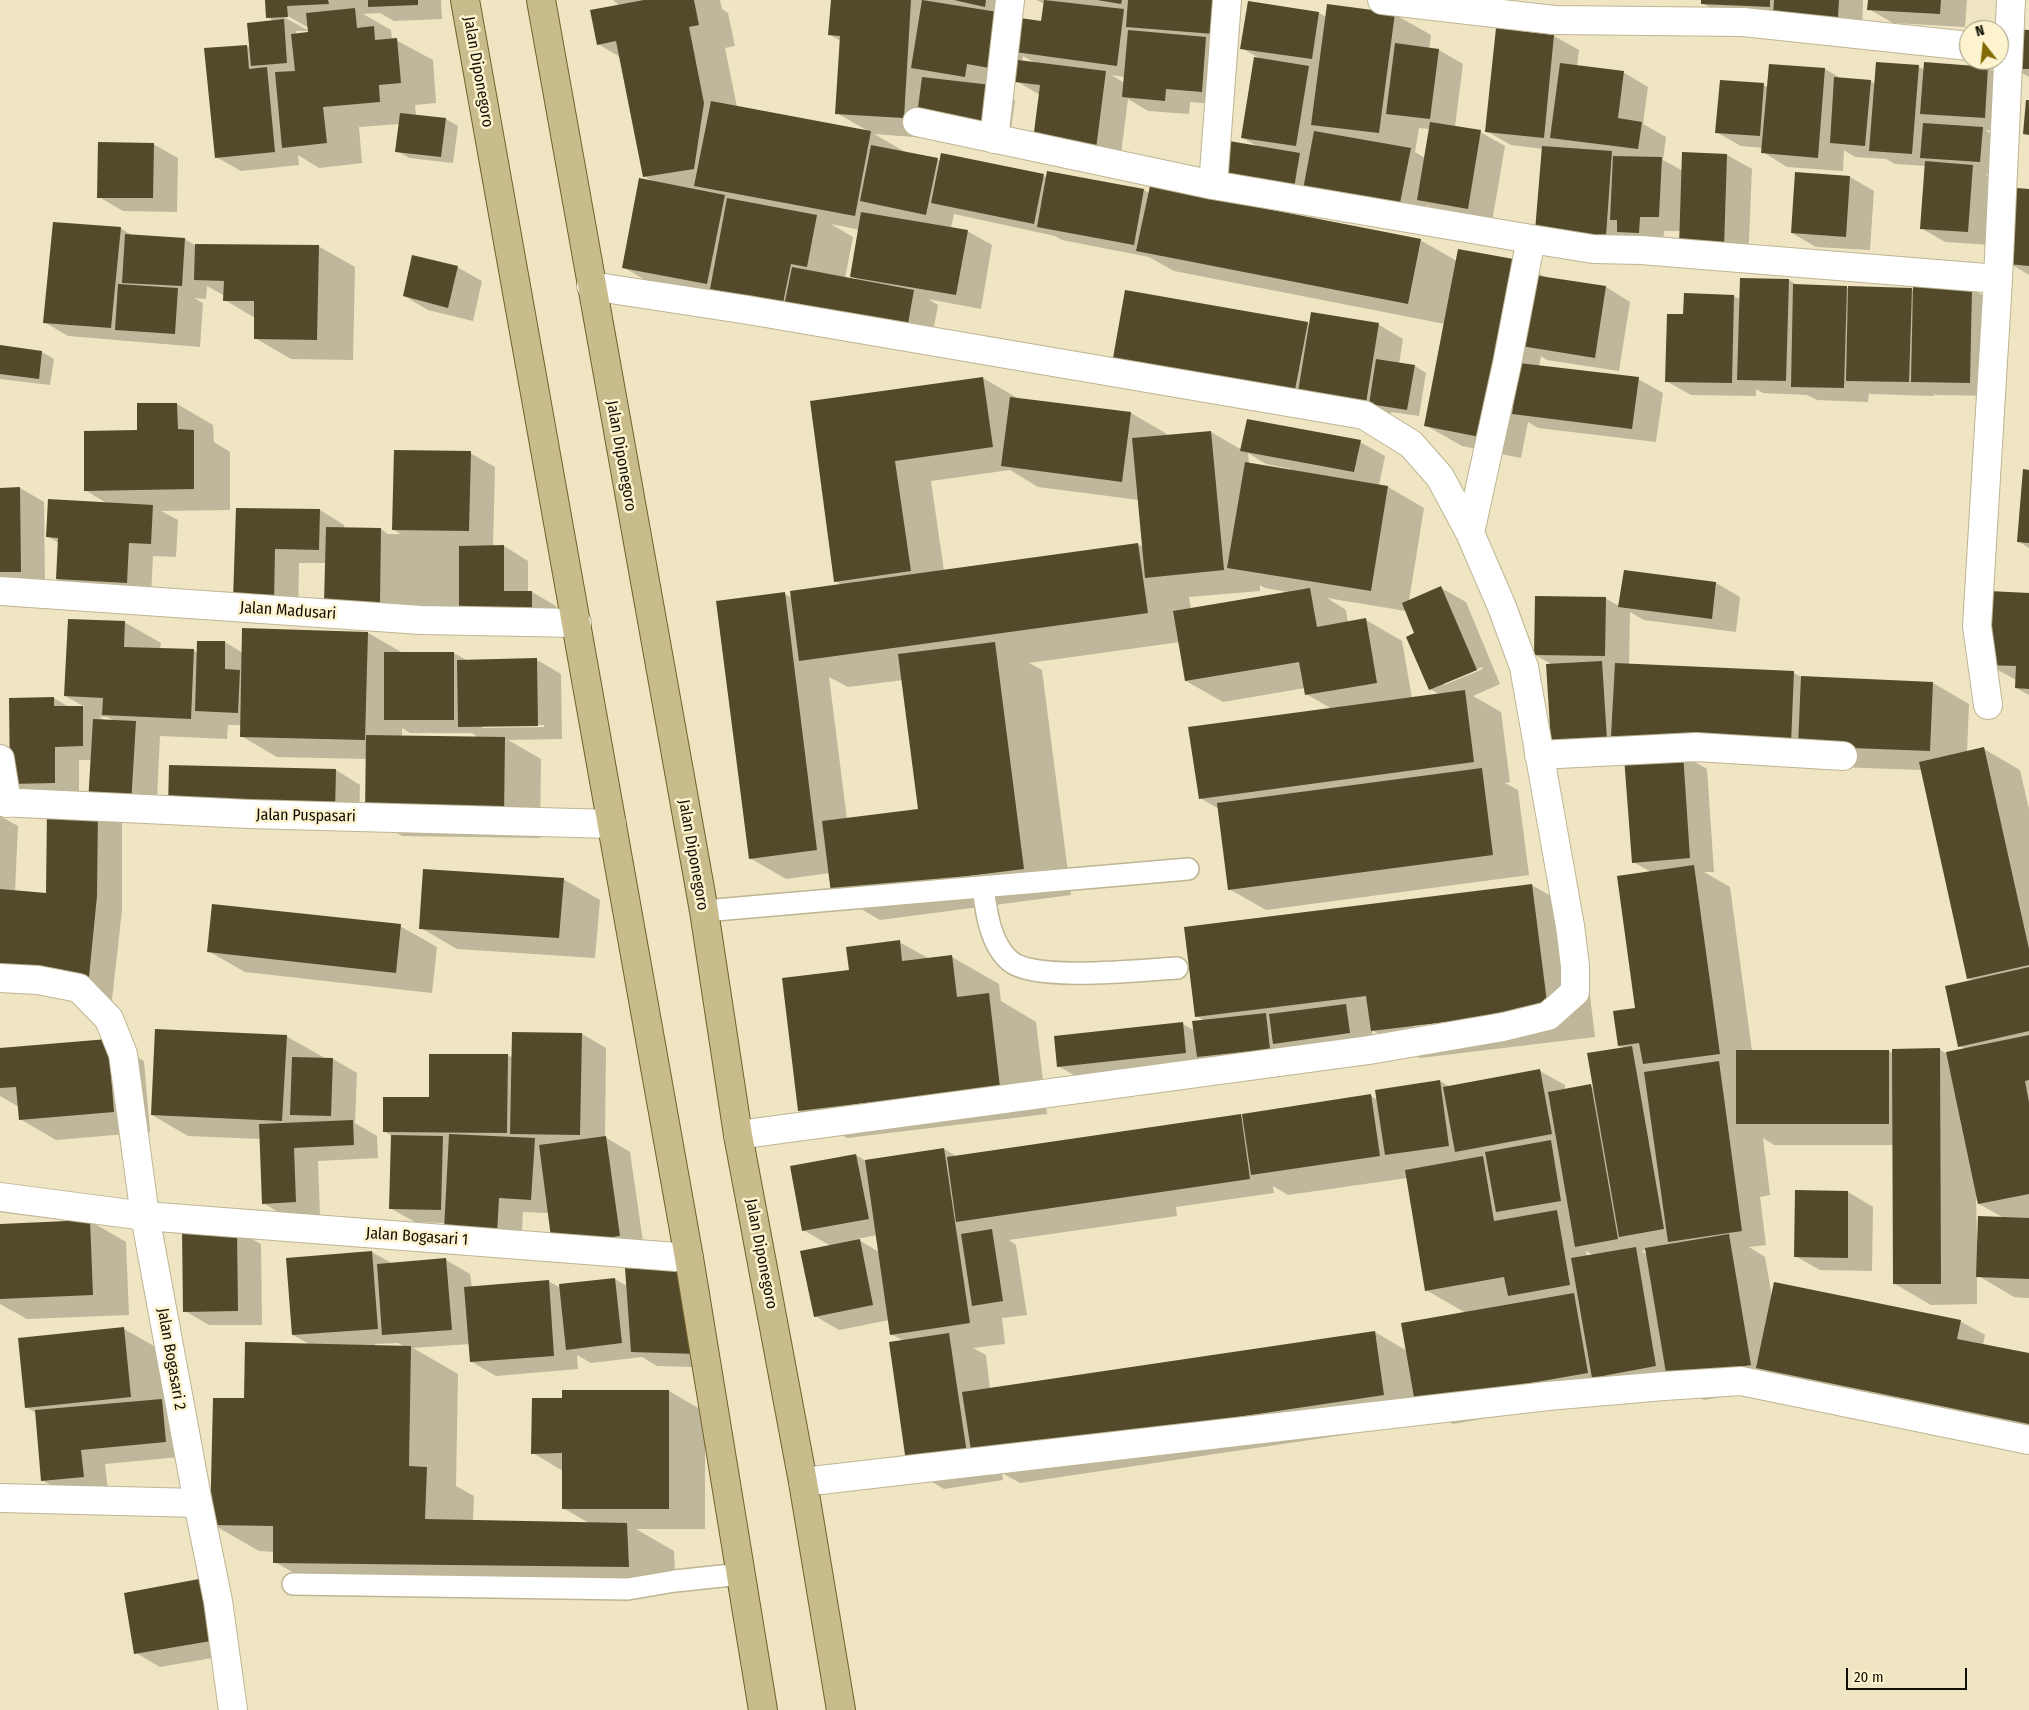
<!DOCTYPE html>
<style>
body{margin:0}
#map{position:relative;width:2029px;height:1710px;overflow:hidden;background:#efe5c2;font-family:"Fira Sans Condensed",sans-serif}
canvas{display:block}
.north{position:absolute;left:1959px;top:20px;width:50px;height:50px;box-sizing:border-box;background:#fdf3cf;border:1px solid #9e977d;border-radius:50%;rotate:344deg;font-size:14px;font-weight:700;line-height:20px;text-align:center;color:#100d03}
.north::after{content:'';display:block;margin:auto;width:18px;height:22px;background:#816a03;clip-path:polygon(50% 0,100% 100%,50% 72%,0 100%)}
.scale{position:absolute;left:1846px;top:1668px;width:121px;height:22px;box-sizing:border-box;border:2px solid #100d03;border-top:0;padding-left:6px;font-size:15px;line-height:18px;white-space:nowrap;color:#100d03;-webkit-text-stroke:4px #fdf3cf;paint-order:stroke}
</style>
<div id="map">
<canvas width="2029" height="1710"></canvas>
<div class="north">N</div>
<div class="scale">20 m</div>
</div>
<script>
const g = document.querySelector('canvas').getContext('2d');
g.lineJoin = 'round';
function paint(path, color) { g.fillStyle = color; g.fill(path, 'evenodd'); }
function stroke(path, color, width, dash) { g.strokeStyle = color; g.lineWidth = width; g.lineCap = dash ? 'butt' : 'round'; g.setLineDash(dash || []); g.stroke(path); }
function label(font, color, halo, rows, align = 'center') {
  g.font = font + ' "Fira Sans Condensed",sans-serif'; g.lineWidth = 5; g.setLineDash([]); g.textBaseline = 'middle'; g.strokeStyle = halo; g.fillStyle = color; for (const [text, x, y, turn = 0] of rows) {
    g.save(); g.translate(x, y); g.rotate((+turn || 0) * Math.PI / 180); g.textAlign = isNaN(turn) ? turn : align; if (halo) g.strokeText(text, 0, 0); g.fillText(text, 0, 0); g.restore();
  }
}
const shadow = new Path2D(`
 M266,0H441L442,19L394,21L380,13L363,14L391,30L392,38L433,60L436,103L415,105L416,116L446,119L458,126L453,163L409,158L397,151L400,124L359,127L362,163L319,168L298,155L299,165L241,171L216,157L246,46L251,48L274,21L267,17ZM286,15L309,28L310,33L296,35V31H309L284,17Z
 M613,0H720L722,9L728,13L735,46L725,48L737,107L868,131L837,113L841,41L830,35L832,0H1013L1010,18L1042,23L1044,4L1037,0H1242L1238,47L1220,46L1226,105L1190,102L1189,114L1148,111L1128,99L1120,162L1058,154L1040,95L1018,82L991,77L990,86L1015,100L1010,137L940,139L874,134L907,153L941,161L942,155L1047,177L1048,172L1144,190L1149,193L1420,240L1457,261L1518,262L1547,278L1606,287L1630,302L1619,371L1547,360L1541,356L1539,367L1638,379L1663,393L1656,442L1538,428L1528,422L1521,458L1462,446L1425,425L1445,324L1174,271L1149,257L1062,240L1055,236L954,214L951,228L967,231L992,245L981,309L928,299L938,305L930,348L659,288L623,267L654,182L644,176L620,57L598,44L620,6ZM1023,56L1037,64L1022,62ZM1111,75L1125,77V83ZM831,224L860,230L852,276L859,281L845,278L853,237Z
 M1703,0H1863L1862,32L1727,17L1702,3Z
 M1869,0H1967L1965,27L1893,23L1869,9Z
 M1249,2L1319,13L1326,17L1394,14L1431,35L1429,49L1439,50L1463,64L1455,127L1480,132L1505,146L1492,222L1442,214L1427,205L1423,226L1248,196L1259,147L1243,138L1261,59L1241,48ZM1419,128L1430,129L1425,158L1415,152Z
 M1497,30L1554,36L1579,50L1577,66L1623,72L1648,87L1643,124L1666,137L1663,160L1683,171L1684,153L1727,155L1752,169L1748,262L1681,231H1664L1663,246L1561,244L1543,149L1511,145L1486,131Z
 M2029,31V77L2014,68Z
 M1925,64L1988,68L2012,82L2009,132L1985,130L2007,143L2004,175L1985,174L1997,181L1992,245L1945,242L1921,228L1926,166L1895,164L1886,159L1855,157L1844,150L1843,171L1787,167L1763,152V148L1741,146L1716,132L1763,85L1768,87L1770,65L1825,69L1842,79L1870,81L1876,84L1919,67L1925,70Z
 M153,144L178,158L177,212L123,211L99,197Z
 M1850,177L1874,191L1870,250L1816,247L1792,233Z
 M2029,190V275L2009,263Z
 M120,228L133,236L185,239L196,246H318L355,267L353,360L291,359L255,338V318L225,300V296L207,286L206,299L194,298L203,303L200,347L68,336L44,322Z
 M457,267L482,281L473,321L428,310L404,296Z
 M1789,280L1799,286L1846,287L1849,289H1911L1914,291L1972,289L1996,303L1994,396L1936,395L1934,394V396L1871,394L1869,393L1868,402L1817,400L1807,395L1763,393L1756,389V396L1691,395L1666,381L1684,315L1685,295L1734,296L1741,300Z
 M1312,314L1379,325L1403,339L1399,364L1415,366L1426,373L1419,416L1391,412L1390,417L1150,378L1114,357L1307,323L1311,325Z
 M0,347L42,352L54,359L50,385L0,379Z
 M983,378L1019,399L1131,413L1167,434V436L1211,432L1242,450L1360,442L1385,456L1379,485L1388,487L1424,508L1409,601L1441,588L1466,602L1500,684L1473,696L1501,712L1510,782L1505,783L1518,790L1529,875L1266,910L1229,889L1219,809L1200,798L1332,709L1306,694L1305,688L1223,702L1186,681L1180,642L1029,663L1042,670L1071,895L880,920L832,892L830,873L786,879L750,858L785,594L792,598L842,585L835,581L811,402ZM1248,453L1266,464L1291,469V471L1249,464ZM1010,470L1038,487L1139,500L1143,547L1138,544L944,571L931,481ZM1260,585L1265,588L1288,592L1191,609L1189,597L1260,591ZM1327,598L1406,611L1416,634L1430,689L1439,694L1412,698L1402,641L1366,620L1348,623L1346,610ZM1482,667L1483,669L1444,685V683ZM829,677L848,687L903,680L919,810L847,819Z
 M177,404L213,425L214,442L230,452V510L161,511L178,520L176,557L153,556L151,596L81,593L57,579L59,543L47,536L108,504L85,490L138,432Z
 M470,453L495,467L493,546H504L528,561V592H532L556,606L557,631L410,628L326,563H299L298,615L259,614L237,509L320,510L344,525V529H381L388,534H401L394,530Z
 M2029,471V548L2018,541Z
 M20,488L44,502L45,585L0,586V489Z
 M1625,571L1716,583L1740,597L1736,632L1644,620L1630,612L1629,665L1794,673L1803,678L1933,683L1969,704L1967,753L1984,749L2020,770L2029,809V1298L2014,1297L1977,1275V1304L1931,1305L1895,1284L1894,1145H1774L1763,1138L1770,1195L1760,1197L1766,1245L1749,1247L1765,1257L1772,1297L1775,1283L1960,1321L1985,1335L1983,1345L2029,1355V1441L1992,1433L1969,1420L1908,1407L1907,1411L1794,1388L1786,1383V1386L1704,1400L1685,1388L1629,1398L1621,1394L1453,1424L1429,1410L1431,1422L1020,1483L1002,1473L1003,1480L944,1489L908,1468L890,1343L904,1341L891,1334L889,1320L839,1330L815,1316L802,1252L831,1246L803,1230L791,1167L856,1155L866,1161L944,1149L956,1156L1240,1115L1244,1117L1243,1115L1371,1096L1378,1100L1377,1091L1440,1081L1450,1087L1540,1071L1565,1085V1090L1590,1086L1595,1088L1589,1054L1624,1048L1619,1046L1614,1012L1636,1009L1619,877L1651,872L1633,862L1626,758L1683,755L1707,769L1714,872H1704L1730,887L1752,1051H1889L1893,1053V1050H1940L1946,1053L1966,1049L1959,1046L1946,986L1973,981L1968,978L1922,770L1836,767L1827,761V764L1715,759L1703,752L1637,749L1631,746L1632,753L1576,757L1552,743L1547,666L1553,665L1535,655L1536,597L1605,598L1619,606ZM1407,1178L1426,1290L1466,1313L1402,1324L1407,1351L1375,1332L990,1389L986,1355L973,1348L1005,1344L1002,1318L1027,1315L1016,1245L1009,1240L1177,1216L1176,1207L1274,1193L1273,1186L1288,1195ZM1976,1198L1979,1204L2004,1218L1980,1217L1979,1239H1977ZM877,1235L879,1252L857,1239ZM1647,1250L1648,1255L1641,1251ZM1586,1251L1593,1255L1587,1257Z
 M2029,594V695L2016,688V680L1987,664Z
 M124,622L161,643L160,649L194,651L198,653L225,642L243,653L368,633L403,653H454L468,661L537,660L561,674L562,739L508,740L541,759L540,838L402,836L366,815L367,759L277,757L241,736V725H228L227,739L160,736L156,818L109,816L122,823V910L112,1000L63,993L0,990V816L18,826L15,892L48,894L102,809L92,760H79V796L36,797L12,783L54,698L69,707H85L65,696ZM99,717H107L115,721H106ZM482,725H544V727L482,728ZM402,728L410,733H472L479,738L402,736Z
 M336,770L360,785L359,826L169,808Z
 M563,879L600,900L595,958L457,949L421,928Z
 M1532,885L1580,913L1595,1037L1420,1058L1372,1030L1374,1047L1083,1080L1058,1066L1183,1024L1195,1031L1204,1021L1197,1016L1186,928ZM1555,1010L1414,1027V1025Z
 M400,926L437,947L432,993L245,972L208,951Z
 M899,942L930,959L952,957L999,984L1001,1001L1036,1022L1047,1114L847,1138L799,1111L850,971Z
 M514,1033L582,1034L606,1048L605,1137L630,1152L644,1249L578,1259L549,1213L523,1212L521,1247L445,1223L415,1222L390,1208L392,1136L384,1131L430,1098L508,1055L513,1058Z
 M286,1036L323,1057L322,1059H333L357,1073L355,1123L377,1136L378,1158L318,1161L320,1216L287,1217L263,1203L260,1139L188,1136L152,1115Z
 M108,1040L144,1061L150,1132L56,1140L20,1119L19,1107L0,1096V1049Z
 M1796,1192H1848L1873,1207L1872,1271L1820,1270L1795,1256Z
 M90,1221L126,1242L129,1315L27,1319L0,1304V1225Z
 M236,1230L261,1244L262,1325H209L185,1311Z
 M372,1252L393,1264L446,1260L470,1274L472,1288L548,1281L561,1288L615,1279L627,1286L684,1272L709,1286L721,1368L657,1366L642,1357L591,1363L577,1355L578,1369L496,1376L472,1362L470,1344L413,1348L458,1374L456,1486L474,1496L473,1521L589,1523L563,1508V1471L533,1453L564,1399L669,1391L705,1412V1529H636L674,1551L676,1593L322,1589L275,1562L274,1552L259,1551L212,1524L245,1399L311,1345L293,1335ZM398,1343L405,1347L375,1346V1344Z
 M124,1329L161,1350L190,1456L105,1464L108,1490L66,1494L42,1480L36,1413L26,1407Z
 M199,1580L224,1594L235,1654L160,1667L136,1653Z`);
const building = new Path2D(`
 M265,0H328L329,4L287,6L288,17L266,18Z
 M368,0H418V5L368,7Z
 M644,0H694L699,25L689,27L704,103L694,169L643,177L616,41L597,45L590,10Z
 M831,0H911L904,118L835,114L840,36L828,35Z
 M922,0L1004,13L995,69L967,64L965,77L911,68Z
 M954,0H986L985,7Z
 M1044,0L1124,9L1117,66L1015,52L1020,18L1041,21Z
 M1097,0H1122L1121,4Z
 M1128,0H1217L1214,34L1126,27Z
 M1701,0H1770V7L1701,4Z
 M1774,0H1839L1838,18L1773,16Z
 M1868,0H1941L1940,14L1867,10Z
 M1248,1L1319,12L1312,59L1240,49Z
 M1327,4L1395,13L1379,133L1311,125Z
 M355,8L357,28L374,26L375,40L397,38L401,83L379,85L380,102L323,107L327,143L282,148L275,72L295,71L291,34L308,32L306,13Z
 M284,19L287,63L251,66L247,23Z
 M1496,28L1554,35L1544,138L1485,132Z
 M2014,29L2029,30V69H2013Z
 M1128,30L1206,37L1202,92L1166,89L1165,101L1122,97Z
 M1395,43L1439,49L1430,119L1386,114Z
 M247,45L249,69L267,67L275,152L215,158L204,48Z
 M1254,57L1309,66L1296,146L1241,138Z
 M1018,60L1106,71L1096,149L1033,140L1040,85L1015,82Z
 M1876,62L1919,65L1912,154L1869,151Z
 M1924,62L1988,67L1985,118L1920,114Z
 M1560,63L1624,71L1618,118L1642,122L1638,149L1550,138Z
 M1769,64L1825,68L1818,158L1761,153Z
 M922,77L991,85L986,124L917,115Z
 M1834,77L1871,80L1865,146L1830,143Z
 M1720,80L1764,83L1760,136L1715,133Z
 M2026,100H2029V135L2023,134Z
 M711,101L871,131L855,216L694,186Z
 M400,113L446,118L441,157L395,152Z
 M1430,122L1481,130L1468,209L1417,200Z
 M1923,123L1983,127L1980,162L1920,158Z
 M1314,131L1411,148L1398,213L1302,195Z
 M1229,141L1300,153L1293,194L1222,182Z
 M98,142L154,143L153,198H97Z
 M871,145L938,158L926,215L860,201Z
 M1542,146L1612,151L1606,236L1535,231Z
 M1682,152L1727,154L1724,248L1679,247Z
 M941,153L1044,174L1034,224L931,203Z
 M1613,156L1662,157L1659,217H1640L1639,233L1617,232V220H1610Z
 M1925,161L1973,165L1968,232L1920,229Z
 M1047,171L1144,189L1134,245L1037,227Z
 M1795,172L1850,176L1846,237L1791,233Z
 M639,178L725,195L707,284L622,268Z
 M1150,186L1421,239L1408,304L1136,251Z
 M2016,188L2029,189V266L2008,264Z
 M727,198L817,215L807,267L791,264L783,303L710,289Z
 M861,212L968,230L956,295L850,277Z
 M53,222L121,227L111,328L43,323Z
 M125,234L185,238L182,286L122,283Z
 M195,244L319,245L317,340L254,339V301H223L224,281L194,280Z
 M1458,249L1519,260L1485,438L1424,426Z
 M412,255L458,266L448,308L403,296Z
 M792,267L914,290L906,335L783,311Z
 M1533,275L1606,286L1595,358L1521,346Z
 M1740,278L1789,279L1786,381L1737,380Z
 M118,284L178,288L175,334L115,330Z
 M1793,284L1847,286L1844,388L1791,387Z
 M1848,286L1912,288L1909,382L1846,381Z
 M1913,286L1972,288L1970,383L1911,382Z
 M1125,290L1308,322L1295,390L1113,358Z
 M1684,293L1734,295L1732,383L1665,382L1667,314H1683Z
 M1311,312L1379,323L1366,403L1298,392Z
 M0,345L42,351L39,379L0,374Z
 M1376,359L1415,365L1407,410L1369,404Z
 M1519,363L1639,377L1632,429L1512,414Z
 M983,377L993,447L895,461L911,571L834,582L810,401Z
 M1010,397L1131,412L1122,482L1001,466Z
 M137,403H177L178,429L194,430V489L84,491V431L137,430Z
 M1247,419L1361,440L1354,472L1240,451Z
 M1211,431L1224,570L1145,578L1132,438Z
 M394,450L471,451L469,531L392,530Z
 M1245,462L1388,486L1371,591L1227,568Z
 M2023,469L2029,470V543L2017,542Z
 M20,487L21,572H0V488Z
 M48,499L153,505L151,544L129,543L127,583L56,579L58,538L46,537Z
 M236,508L320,509L319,550L275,549L274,602L233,601Z
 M326,527L381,528L380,604L324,603Z
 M1138,543L1148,613L799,661L790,591Z
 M504,545V591H532V618L459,619V546Z
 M1624,570L1716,582L1712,619L1618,607Z
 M1441,586L1477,670L1429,690L1406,637L1414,633L1402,603Z
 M1310,588L1317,627L1366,618L1377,683L1305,695L1299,662L1185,681L1173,611Z
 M1989,591L2029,593V689L2015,688L2016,666L1986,665Z
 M785,592L817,850L749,859L716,601Z
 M1535,596L1606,597L1605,656L1534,655Z
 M68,619L125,621L124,647L194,649L191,719L102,715L103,698L64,696Z
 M242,628L368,632L365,740L240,737Z
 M197,641H225V669L240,670L238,713L195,711Z
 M995,642L1024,869L831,893L822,821L918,809L898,654Z
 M384,652H454V720H384Z
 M537,658L538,726L458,727L457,660Z
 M1602,661L1607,740L1551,743L1546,664Z
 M1615,663L1794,671L1791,744L1611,736Z
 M1801,676L1933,682L1930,751L1798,746Z
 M1465,690L1474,762L1199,799L1188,727Z
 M54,697V706H83V746L55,747V783L10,784L9,698Z
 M93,719L136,721L131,805L88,803Z
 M366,735L505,737L504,817L365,815Z
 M1984,747L2029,949V965L1967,979L1919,762Z
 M1683,753L1690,858L1632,863L1624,757Z
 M169,765L336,769L335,813L168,809Z
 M1482,768L1493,855L1228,890L1217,803Z
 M47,808H98L97,896L88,987L0,978V889L46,893Z
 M1694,865L1720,1054L1643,1064L1639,1043L1618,1046L1613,1011L1635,1008L1617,876Z
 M423,869L564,878L559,938L419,929Z
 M1532,884L1548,1010L1371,1031L1366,996L1195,1017L1184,927Z
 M212,904L401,924L396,973L207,952Z
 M900,940L902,961L952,955L957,997L989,993L1000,1087L798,1111L782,978L849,970L846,947Z
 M2029,967V1031L1958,1047L1945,986Z
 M1346,1004L1350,1033L1273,1044L1269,1014Z
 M1266,1013L1270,1049L1197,1057L1192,1021Z
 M1183,1022L1186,1053L1057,1067L1054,1036Z
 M155,1029L287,1035L282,1121L151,1115Z
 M512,1032L582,1033L580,1135L510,1134Z
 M2029,1035V1080L2025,1081L2029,1102V1194L1978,1204L1946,1052Z
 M108,1039L114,1112L19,1120L16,1087L0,1088V1048Z
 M1632,1046L1664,1229L1619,1237L1587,1053Z
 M1940,1048L1941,1284H1893L1892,1049Z
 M1736,1050H1889V1124H1736Z
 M429,1054H508L507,1133L383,1132V1097H429Z
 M292,1057L333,1058L331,1116L290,1115Z
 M1719,1061L1742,1231L1668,1242L1644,1072Z
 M1540,1069L1552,1134L1455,1152L1443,1087Z
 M1440,1080L1449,1146L1385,1155L1375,1090Z
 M1591,1084L1618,1239L1575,1247L1548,1092Z
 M1371,1094L1380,1156L1251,1175L1242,1114Z
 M1241,1114L1250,1179L956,1222L947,1157Z
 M353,1120L354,1145L294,1148L296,1202L262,1204L259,1124Z
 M449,1134L535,1138L531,1200L499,1198L497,1233L444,1230Z
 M391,1135L443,1136L441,1210L389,1209Z
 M606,1136L620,1236L552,1245L539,1145Z
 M1551,1140L1561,1201L1496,1212L1485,1152Z
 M944,1148L970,1323L890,1335L865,1160Z
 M856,1154L869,1219L802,1231L790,1166Z
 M1483,1156L1494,1221L1557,1210L1570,1285L1508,1296L1504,1277L1425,1291L1405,1170Z
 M1795,1190L1848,1191V1258L1794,1257Z
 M1978,1216L2029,1218V1279L1976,1277Z
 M90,1220L93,1295L0,1299V1224Z
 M237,1228L238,1311L183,1312L182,1229Z
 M992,1229L1003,1301L972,1306L961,1234Z
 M1729,1234L1751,1365L1667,1379L1645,1248Z
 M860,1239L873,1305L814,1317L800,1251Z
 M1636,1247L1656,1366L1592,1378L1571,1258Z
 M372,1251L378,1329L292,1335L286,1258Z
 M446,1258L452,1330L382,1335L377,1264Z
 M625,1268L685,1271L698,1354L631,1352Z
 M615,1278L622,1343L566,1350L559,1284Z
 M549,1280L554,1356L470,1362L464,1287Z
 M1774,1282L1961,1320L1957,1339L2029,1353V1424L1756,1368Z
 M1574,1293L1588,1373L1415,1403L1401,1323Z
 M124,1327L131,1397L25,1408L18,1338Z
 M1375,1331L1384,1395L972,1457L962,1392Z
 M949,1333L968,1460L907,1469L889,1342Z
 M245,1342L411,1346L409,1466L427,1467L425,1519L627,1523L629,1567L273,1563V1526L210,1525L213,1398H244Z
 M562,1390H669V1509H562V1453L531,1454L532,1398H562Z
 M162,1399L166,1442L81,1450L84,1477L41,1481L35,1410Z
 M199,1579L211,1641L134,1654L124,1593Z`);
const lane = new Path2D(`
 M983,887C986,911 990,944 1010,961C1034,982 1143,970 1177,968
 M704,911L1188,869
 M293,1584L628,1589L675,1581L741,1574`);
const street = new Path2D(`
 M1382,0L1554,20L1743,22L1969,46
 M917,122L1213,185L1531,239
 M994,139L1010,0
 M1213,185L1227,0
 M1998,279L2011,0
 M591,286L748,310L1364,415L1411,444L1440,477L1470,533L1502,607L1524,667L1570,926L1575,966V992L1548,1016L1503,1027L1369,1050L738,1135
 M1470,533L1507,364L1531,239L1593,249L1641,250L1998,279L1977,626L1988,705
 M0,591L421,620L577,623
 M1539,755L1696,747L1843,756
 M0,759L7,803
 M0,802L249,814L612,824
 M0,978L38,980L79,988L109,1019L123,1054L145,1216L198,1503L0,1498
 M0,1197L145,1216L689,1258
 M803,1482L1548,1396L1664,1386L1741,1381L2029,1440
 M198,1503L218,1601L233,1710`);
const primary = new Path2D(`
 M465,0L689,1258L763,1710
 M541,0L704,911L738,1135L803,1482L841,1710`);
const streetNames = [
 ["Jalan Diponegoro",478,72,80],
 ["Jalan Diponegoro",621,456,80],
 ["Jalan Madusari",288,611,4],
 ["Jalan Puspasari",306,816,1],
 ["Jalan Diponegoro",693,855,80],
 ["Jalan Bogasari 1",417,1237,4],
 ["Jalan Diponegoro",761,1254,79],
 ["Jalan Bogasari 2",171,1359,80]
];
paint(shadow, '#0003');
paint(building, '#524a2b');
stroke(lane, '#beb593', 24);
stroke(street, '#beb593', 30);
stroke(primary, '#71622b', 30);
stroke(lane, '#fff', 21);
stroke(street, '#fff', 28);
stroke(primary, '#c9bc8c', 28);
label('16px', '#100d03', '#fdf3cf', streetNames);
</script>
